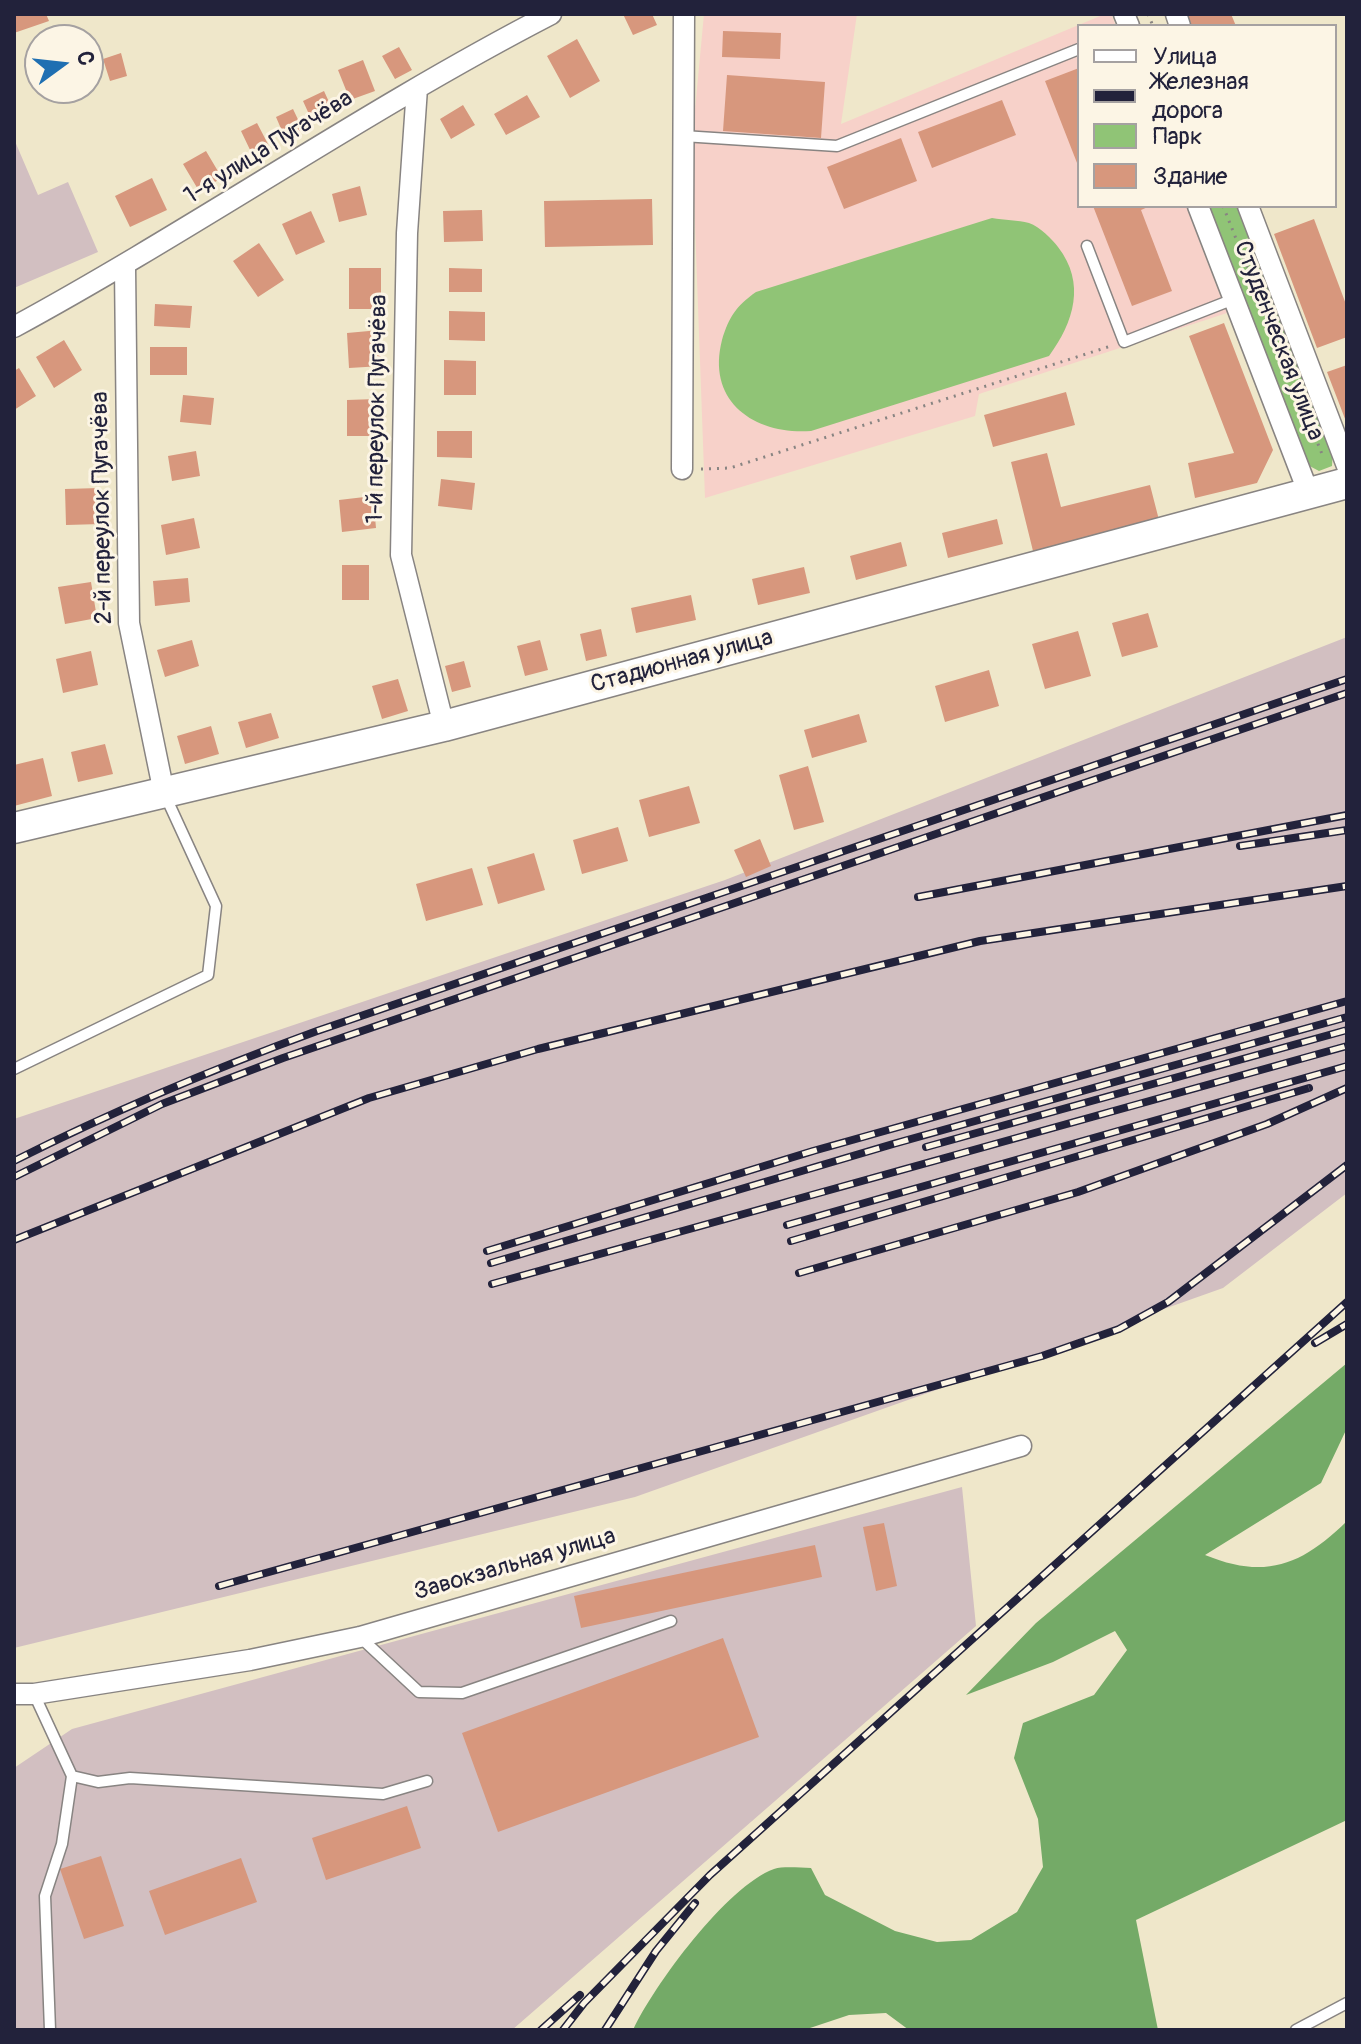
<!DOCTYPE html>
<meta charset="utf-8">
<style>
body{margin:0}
#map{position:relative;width:1361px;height:2044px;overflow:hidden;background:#efe7ca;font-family:Pangolin,sans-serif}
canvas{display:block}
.frame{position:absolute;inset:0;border:16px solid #22223b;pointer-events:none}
.legend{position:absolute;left:1077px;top:24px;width:260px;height:184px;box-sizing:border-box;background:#fcf5e5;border:2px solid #a5a1a1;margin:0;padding:10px 14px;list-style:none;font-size:24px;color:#22223b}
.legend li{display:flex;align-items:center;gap:16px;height:40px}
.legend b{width:40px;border:2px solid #a5a1a1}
.north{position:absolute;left:24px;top:24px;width:80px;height:80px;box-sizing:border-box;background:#fcf5e5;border:2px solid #a5a1a1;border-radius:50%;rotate:75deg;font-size:22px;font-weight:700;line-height:32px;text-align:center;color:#22223b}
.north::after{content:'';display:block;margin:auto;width:28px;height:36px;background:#1f6fb2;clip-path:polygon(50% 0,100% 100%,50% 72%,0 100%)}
</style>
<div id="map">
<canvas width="1361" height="2044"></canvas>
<div class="frame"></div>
<ul class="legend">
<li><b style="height:10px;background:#fff"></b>Улица</li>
<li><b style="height:10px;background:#22223b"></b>Железная дорога</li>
<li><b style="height:22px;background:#90c476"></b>Парк</li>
<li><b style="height:22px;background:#d7977d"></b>Здание</li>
</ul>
<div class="north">С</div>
</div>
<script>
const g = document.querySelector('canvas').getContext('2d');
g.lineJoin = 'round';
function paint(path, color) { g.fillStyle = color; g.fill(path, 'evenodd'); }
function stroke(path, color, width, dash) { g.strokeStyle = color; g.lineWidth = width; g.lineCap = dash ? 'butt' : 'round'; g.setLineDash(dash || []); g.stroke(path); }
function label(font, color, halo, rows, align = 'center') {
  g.font = font + ' Pangolin,sans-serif'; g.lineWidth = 6; g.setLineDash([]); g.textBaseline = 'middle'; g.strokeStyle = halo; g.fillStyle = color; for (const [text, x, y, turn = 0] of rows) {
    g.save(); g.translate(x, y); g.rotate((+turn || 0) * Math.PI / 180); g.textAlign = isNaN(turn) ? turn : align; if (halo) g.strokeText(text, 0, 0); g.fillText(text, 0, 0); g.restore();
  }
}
const built = new Path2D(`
 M704,14H857L841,124L1105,14H1111L1116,26H1079V206H1186L1227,313L979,394L975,416L705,498L692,142Z`);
const industrial = new Path2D(`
 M14,139L38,195L68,182L98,252L14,288Z
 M1347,637V1193L1223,1288L635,1497L14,1648V1119L725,880Z
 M962,1487L976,1626L512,2030H14V1768L72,1729Z`);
const green = new Path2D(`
 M1204,206H1238L1333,447L1332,466L1319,471L1302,462Z
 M992,218C1004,220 1018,220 1029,223C1040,227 1052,239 1058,247C1086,283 1074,322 1049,356L811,431C755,435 706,402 722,340C729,317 736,306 756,292Z`);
const forest = new Path2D(`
 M1347,1363V1428L1321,1483L1205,1555C1266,1580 1302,1565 1347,1521V1820L1136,1920L1158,2030H909L886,2013L849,2015L804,2030H633C654,1985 727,1886 774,1869C784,1866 800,1868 811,1868L825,1895L895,1931L937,1942L971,1940L1017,1912L1043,1867L1038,1819L1014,1758L1023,1723L1094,1695L1127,1650L1115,1631L1053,1662L966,1695L1036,1623Z`);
const building = new Path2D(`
 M14,14H46L49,21L14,33Z
 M623,14H652L657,25L633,35Z
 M1187,14H1231L1236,26H1192Z
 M723,31L781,33L780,59L722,57Z
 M577,39L600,81L570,98L547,56Z
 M399,47L412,70L395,79L382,56Z
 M121,53L127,76L110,81L103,59Z
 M363,60L375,91L350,100L338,70Z
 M1079,68V168L1045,81Z
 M727,75L825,82L821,138L723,131Z
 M324,91L334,113L313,123L303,101Z
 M527,95L540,117L506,135L494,114Z
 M1002,100L1016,135L932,168L918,132Z
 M463,105L475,125L451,139L440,119Z
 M293,109L303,130L285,138L276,117Z
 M257,123L269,146L252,154L241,131Z
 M901,138L917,181L844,209L827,167Z
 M206,151L222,178L199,191L183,164Z
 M152,178L167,210L130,227L115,196Z
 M360,186L367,215L339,222L332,194Z
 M652,199L653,245L545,247L544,201Z
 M1093,206H1150L1141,210L1172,291L1132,306Z
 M482,210L483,241L444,242L443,211Z
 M311,211L325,242L296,255L282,224Z
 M1314,219L1347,307V337L1317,348L1274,234Z
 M259,243L284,280L258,297L233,261Z
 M349,268H381V309H349Z
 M449,268L482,269V292H449Z
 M155,304L192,306L190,328L154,326Z
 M449,311L485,312V341L449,340Z
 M1224,323L1273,450L1257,483L1195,498L1188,463L1234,453L1189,336Z
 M380,330L382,366L349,368L347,333Z
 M64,340L82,370L54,388L36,357Z
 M150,347H187V375H150Z
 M444,360L476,361V395H444Z
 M1347,365V424L1327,372Z
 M19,368L36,396L14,410V371Z
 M1066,392L1075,425L993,447L984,415Z
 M183,395L214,398L211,425L180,422Z
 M376,399V436H347V400Z
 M437,431H472V458L437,457Z
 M196,451L200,476L172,481L168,456Z
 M1047,453L1061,507L1150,485L1159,520L1033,551L1011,462Z
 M441,479L475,483L472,510L438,506Z
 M99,488L101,524L66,525L65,489Z
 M373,496L376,528L342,532L339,500Z
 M194,518L200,548L166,555L161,525Z
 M997,519L1003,544L948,558L942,533Z
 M901,542L907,566L856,580L850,556Z
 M342,565H369V600H342Z
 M804,567L810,593L758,605L752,579Z
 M188,578L190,602L155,606L153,581Z
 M91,582L97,618L65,624L58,587Z
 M691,595L696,620L636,633L631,608Z
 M1148,613L1158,647L1122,657L1112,623Z
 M601,629L607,656L586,661L580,634Z
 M1078,631L1091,676L1045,689L1032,644Z
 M192,640L199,666L165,677L157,650Z
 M540,640L548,670L525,676L517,646Z
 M91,651L98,685L63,693L56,659Z
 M464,661L471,687L452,692L445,666Z
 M989,670L999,706L945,722L935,686Z
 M398,679L408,711L382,719L372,686Z
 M271,713L279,738L246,748L238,722Z
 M859,714L867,742L812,758L804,730Z
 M211,726L219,754L185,764L177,736Z
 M105,744L113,774L78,782L71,752Z
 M43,758L52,796L14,806V765Z
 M808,766L824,822L794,830L779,775Z
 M689,786L700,823L649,837L639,800Z
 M618,827L628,861L582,874L573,840Z
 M760,839L771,866L746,877L734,850Z
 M534,853L545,890L498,904L487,867Z
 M472,868L483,905L426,921L416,884Z
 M884,1523L897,1586L876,1591L863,1527Z
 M815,1545L822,1577L581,1628L574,1596Z
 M723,1638L759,1737L498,1832L462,1733Z
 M407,1806L421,1848L326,1880L312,1838Z
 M101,1856L124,1926L84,1939L60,1869Z
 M241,1858L257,1902L165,1935L149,1891Z`);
const path = new Path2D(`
 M1148,14L1153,26
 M1223,206L1322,454
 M701,469L730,468L1111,346`);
const lane = new Path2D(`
 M683,136L837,146L1079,49
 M1087,246L1124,342L1234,299
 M14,1069L208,975L216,906L165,795
 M360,1637L419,1692L462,1693L671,1621
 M34,1694L72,1776L98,1782L130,1778L383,1794L427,1781
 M50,2030L45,1896L62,1844L72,1776
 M1296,2030L1347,2003`);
const street = new Path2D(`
 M1124,14L1129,26
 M1176,14L1180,26
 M417,88L407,233L401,555L444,726
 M1198,206L1309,494
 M1248,206L1347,466
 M125,267L129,623L164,793
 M14,327C196,228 367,109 551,14
 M682,469L684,14
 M14,1694H34L250,1660L360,1637L1021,1446`);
const secondary = new Path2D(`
 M14,828L444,726L1347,483`);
const rail = new Path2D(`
 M1240,846L1347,830
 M918,897L1347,815
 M926,1147L1347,1030
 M14,1161C113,1111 213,1069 317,1031L1347,679
 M14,1177L162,1104L283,1058L1347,693
 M787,1225L1347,1066
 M14,1240L369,1098L538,1049L980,941L1347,886
 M791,1241L1309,1088
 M487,1251L813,1151L1347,1001
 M491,1263L893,1144L1347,1017
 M799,1273L1078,1192L1267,1124L1347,1088
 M492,1284L1347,1046
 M1315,1343L1347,1324
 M219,1586L1042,1356L1119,1329L1168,1302L1347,1165
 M541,2030L580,1995
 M563,2030L584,2003L710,1875L1347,1302
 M605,2030L656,1951L695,1903`);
const streetNames = [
 ["1-я улица Пугачёва",269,148,-32],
 ["Студенческая улица",1278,341,69],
 ["1-й переулок Пугачёва",378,409,-89],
 ["2-й переулок Пугачёва",103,508,-91],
 ["Стадионная улица",682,662,-15],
 ["Завокзальная улица",515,1565,-16]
];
paint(built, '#f7d1c9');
paint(industrial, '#d2bfc1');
paint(green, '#90c476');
paint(forest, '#74aa67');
paint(building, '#d7977d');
stroke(lane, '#888482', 13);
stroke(street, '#888482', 23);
stroke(secondary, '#888482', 33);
stroke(path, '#888482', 3, [2, 6]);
stroke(lane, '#fff', 10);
stroke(street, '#fff', 20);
stroke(secondary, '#fff', 30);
stroke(rail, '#22223b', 8);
stroke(rail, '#fcf5e5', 5, [15]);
label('24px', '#22223b', '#fcf5e5', streetNames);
</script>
